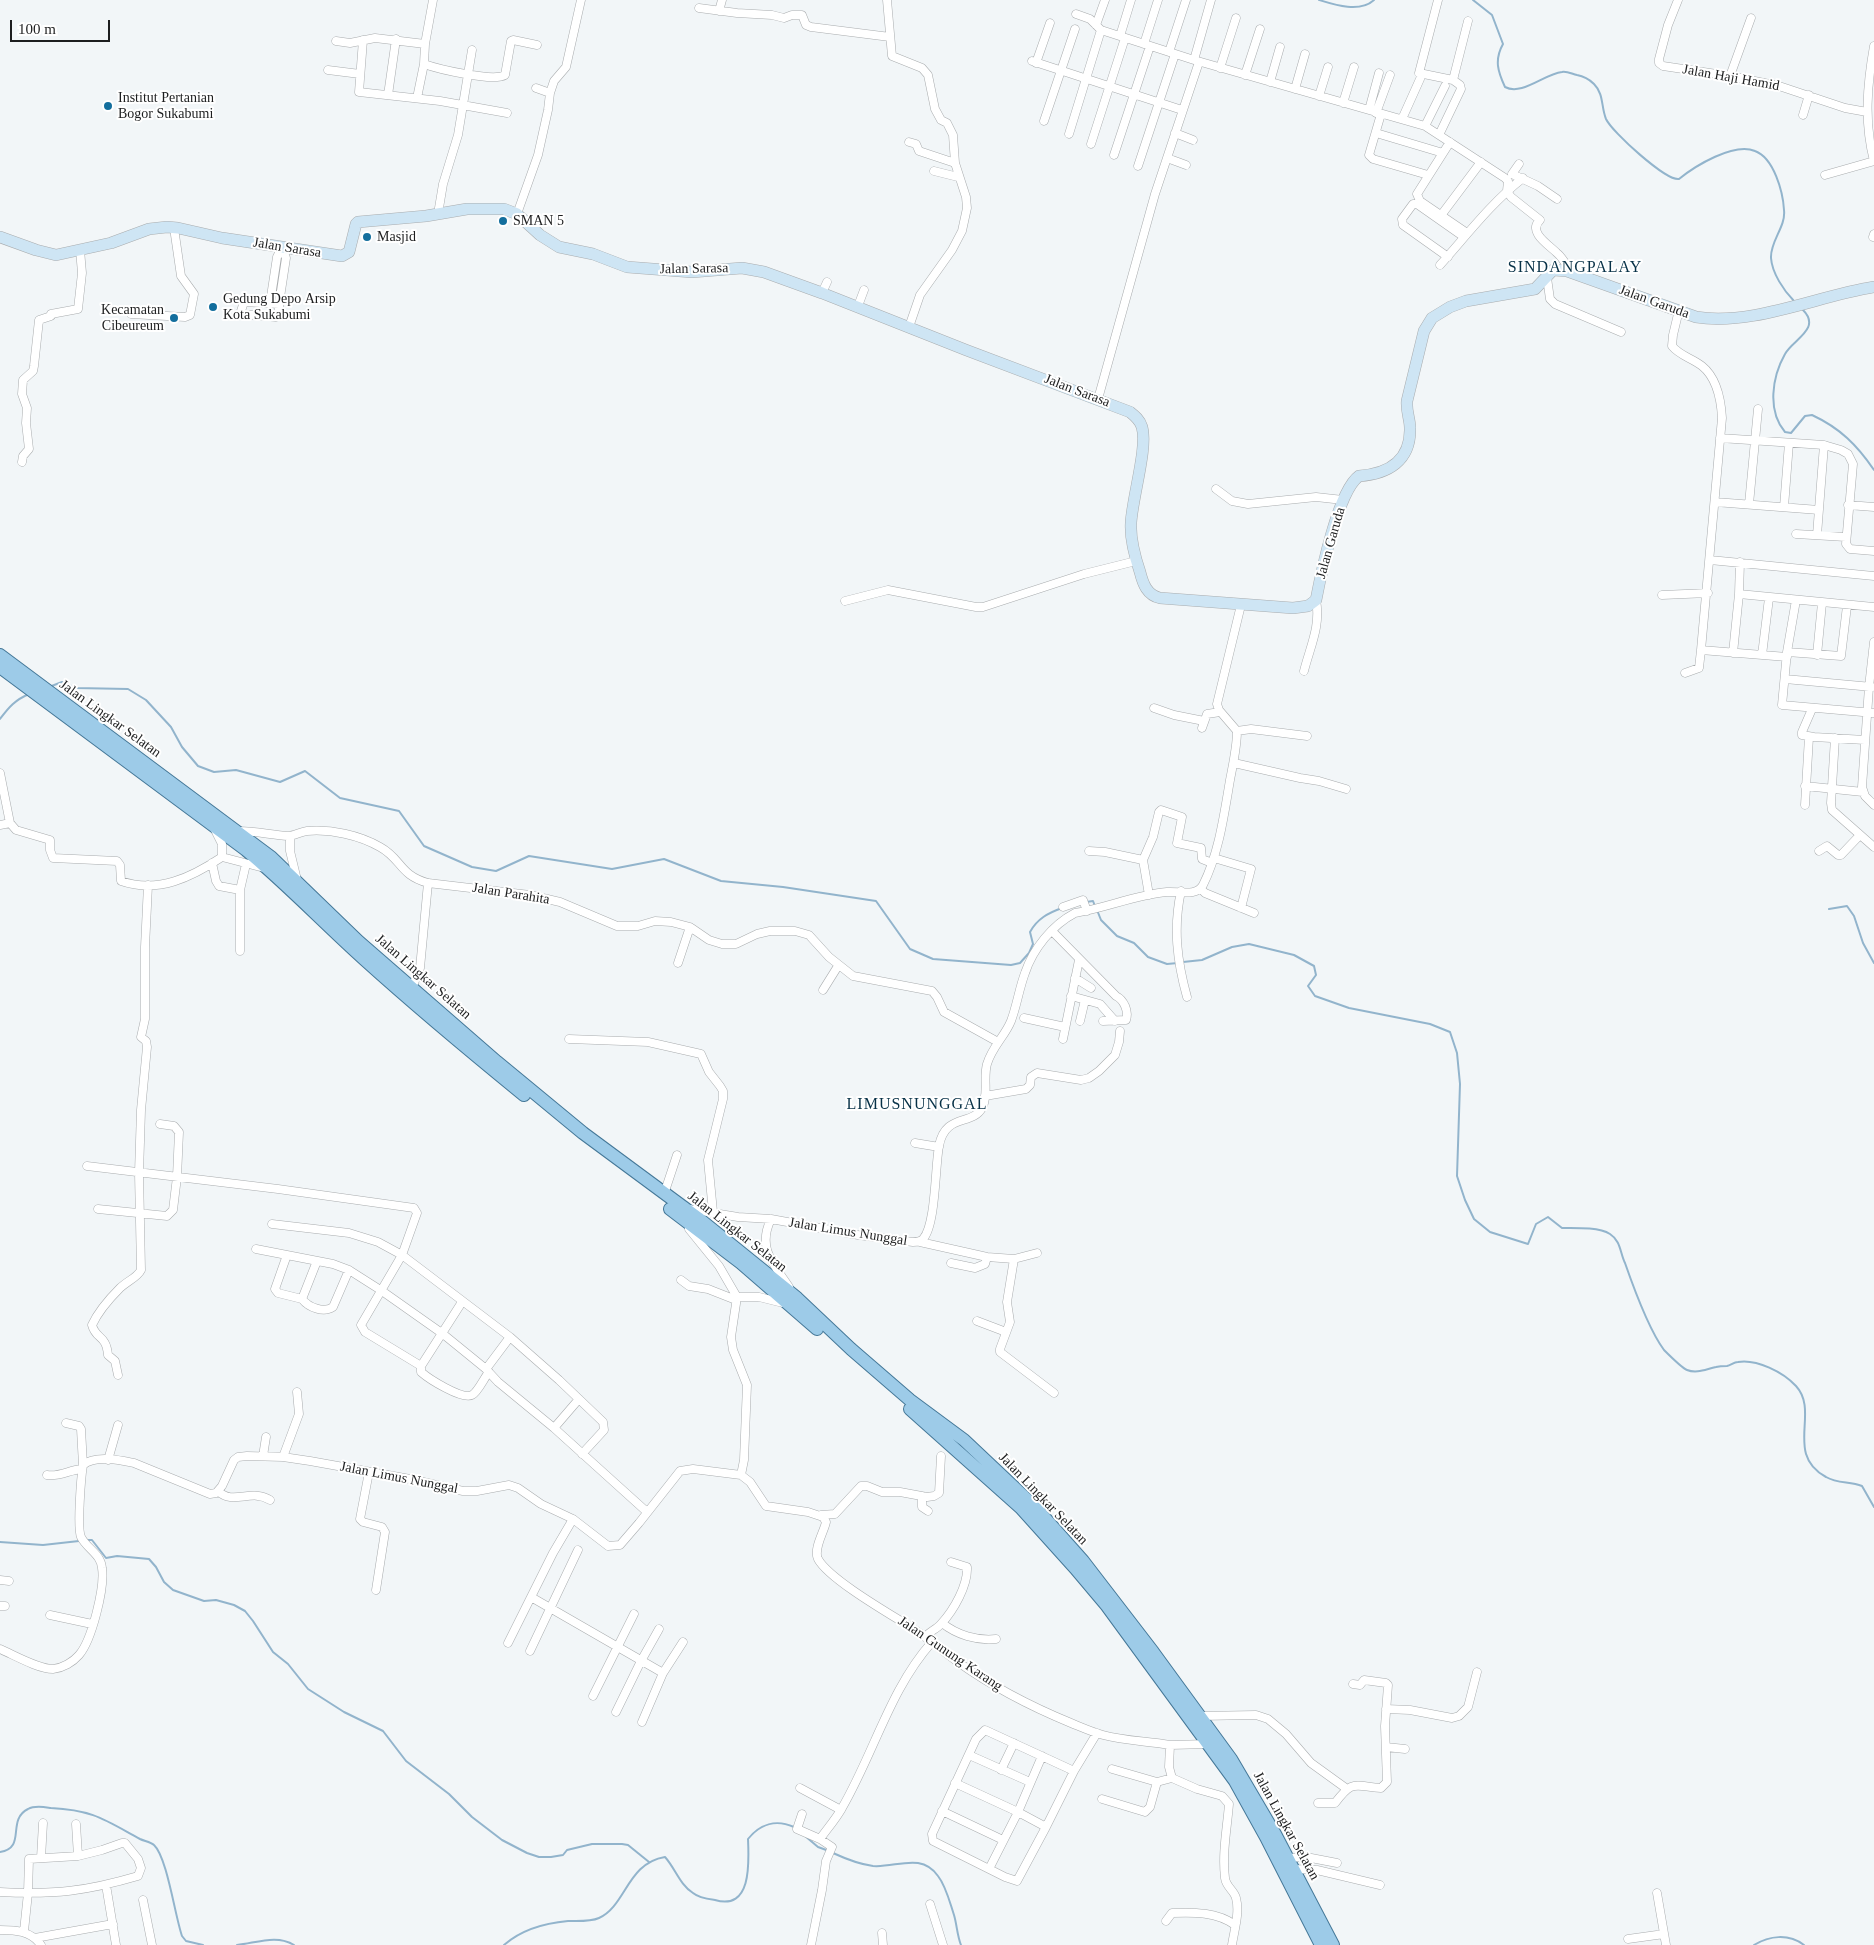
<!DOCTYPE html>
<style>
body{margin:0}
#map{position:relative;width:1874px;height:1945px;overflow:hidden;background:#f2f6f8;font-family:"Times New Roman",serif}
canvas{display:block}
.scale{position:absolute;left:10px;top:20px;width:100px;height:22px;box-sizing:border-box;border:2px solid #1d1e1f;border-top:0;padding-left:6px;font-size:15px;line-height:18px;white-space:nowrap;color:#1d1e1f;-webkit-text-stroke:4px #fff;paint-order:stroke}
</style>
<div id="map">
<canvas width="1874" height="1945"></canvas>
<div class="scale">100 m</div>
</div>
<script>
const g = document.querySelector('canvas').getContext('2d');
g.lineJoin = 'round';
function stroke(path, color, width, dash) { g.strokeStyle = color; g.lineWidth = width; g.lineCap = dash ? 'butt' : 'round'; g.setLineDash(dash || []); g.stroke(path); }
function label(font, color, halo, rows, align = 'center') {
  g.font = font + ' "Times New Roman",serif'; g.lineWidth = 4; g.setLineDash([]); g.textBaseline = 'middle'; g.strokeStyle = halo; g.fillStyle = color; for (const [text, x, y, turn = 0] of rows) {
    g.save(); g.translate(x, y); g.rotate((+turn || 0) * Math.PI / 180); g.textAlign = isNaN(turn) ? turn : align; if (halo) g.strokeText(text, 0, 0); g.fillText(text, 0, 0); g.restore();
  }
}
const stream = new Path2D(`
 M1319,0C1335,5 1360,13 1374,0
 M1473,0L1492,15L1503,44C1494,60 1498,72 1505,87C1522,96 1544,74 1562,72C1567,71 1572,74 1577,75C1583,76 1589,79 1594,84C1604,94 1601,107 1606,119C1612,132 1666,181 1679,179C1695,166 1734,142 1755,151C1774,158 1783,192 1784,210C1786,227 1770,241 1771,258C1772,273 1784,291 1794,301
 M1803,310C1822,329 1792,340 1785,354C1772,377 1767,411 1785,432L1791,433L1805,416L1812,415C1840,428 1857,445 1874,470
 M49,687L62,682L76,688L128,689L146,700L171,727L182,747L198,766L214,772L236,770L280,782L305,771L340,798L399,811L424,846L472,867L496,871L529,856L612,869L664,859L721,881L783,887L876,901L910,949L933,959L1011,965L1020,963L1029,953L1033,944L1030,932C1037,919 1048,913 1062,908
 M0,719C9,707 15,700 29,694
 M1086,902L1093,901L1095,906
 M1829,909L1847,906L1854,916L1863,943L1874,963
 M1097,910L1101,920L1117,936L1134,943L1148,957L1167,964L1178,963
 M1183,962L1202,960L1232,947L1249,944L1294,955L1314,966L1316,975L1308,986L1315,996L1349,1008L1430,1024L1450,1032L1457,1053L1460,1084L1457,1176L1465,1200L1474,1219L1490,1232L1528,1244L1536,1224L1548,1217L1562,1228C1575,1228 1599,1227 1610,1234C1621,1241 1620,1253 1625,1263C1633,1286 1650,1331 1664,1350C1668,1354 1682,1368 1687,1370C1697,1374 1706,1369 1716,1367C1720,1366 1724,1366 1727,1366C1731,1365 1734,1362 1738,1362C1757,1359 1783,1372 1796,1386C1820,1412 1784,1454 1826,1477C1838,1484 1850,1481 1862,1486L1874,1507
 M87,1540H92L106,1558L117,1556L149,1559L156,1567L164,1582L173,1590L204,1601L216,1600L234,1605L245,1611L253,1621L273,1652L288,1664L308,1689L344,1712L383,1731L406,1761L449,1794L472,1817L502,1840L527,1853L539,1857H551L563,1855L567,1850L592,1844H622L628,1845L649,1862
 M0,1542L43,1545L79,1541
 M805,1836L818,1847L829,1851
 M0,1852C27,1848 6,1820 28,1809C35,1805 44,1807 51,1808C93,1810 105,1820 140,1839C144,1841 151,1842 154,1845C167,1857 175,1916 182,1936L186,1941L203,1945
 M833,1853C846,1859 858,1864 873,1866C896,1868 921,1852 938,1876C946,1886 950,1903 954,1915C957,1925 957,1935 961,1945
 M237,1945C256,1943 277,1934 294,1945
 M504,1945C521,1930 546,1923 568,1921C577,1921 590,1922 599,1918C626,1906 627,1863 665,1857C675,1868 680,1885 693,1893C699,1898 708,1899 715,1900C752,1911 749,1862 748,1839C760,1824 776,1819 794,1827
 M1754,1945C1769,1936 1788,1933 1804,1945`);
const street = new Path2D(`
 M433,0L425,44L424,64C438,69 493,82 505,75L511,41L513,40L537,45
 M887,0L892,56L922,68L928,75L935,109L941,120L947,123L953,135L955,163L966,197L967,208L962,231L952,250L920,295L909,327
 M1438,0L1419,73L1453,80L1460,85L1461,89L1439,135
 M1678,0L1668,25L1659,59V63L1663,66L1730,76L1779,86L1845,108L1867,112
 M699,8L737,13L772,15L784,18L792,15H802L806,25L811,27L890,37
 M719,11L722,0
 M1076,14L1090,19L1101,30L1194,60L1425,126L1505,178L1508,181L1507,191L1511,197L1540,220C1527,232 1549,245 1557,253C1563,258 1567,266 1571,272
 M1096,25L1105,0
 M1120,36L1131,0
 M363,40L359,92L440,101L507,113
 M336,41L350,43L375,38L425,44
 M1144,44L1158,0
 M1874,46C1867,85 1864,123 1874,161
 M1169,52L1186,0
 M1194,60L1211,0
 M1032,61L1182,110
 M1036,63L1050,23
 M1220,68L1236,18
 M328,70L360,74
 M1245,75L1260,29
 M1730,76L1751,18
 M1453,80L1468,21
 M1270,82L1280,47
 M1295,89L1305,54
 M550,93L554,81L566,67L581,0
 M388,95L396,39
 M1319,96L1328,67
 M417,98L424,64
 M1343,103L1354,67
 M1369,110L1379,73
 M1376,113L1390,75
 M1381,114L1369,155L1373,159L1428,175
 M1803,115L1809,95
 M1402,119L1420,79
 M1044,121L1075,29
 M1425,126L1445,86
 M1175,133L1193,140
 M1376,133L1443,153
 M1069,134L1101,30
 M909,142L916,144L919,151L955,163
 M1450,142L1417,194L1420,201L1467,233
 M1091,144L1125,38
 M1114,155L1150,46
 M1167,158L1186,165
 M1519,164L1512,174L1538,186L1557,199
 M1138,166L1175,54
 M934,171L958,177
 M1825,175L1874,161
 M438,214L443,184L458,135L472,50
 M517,214L538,155L548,110L550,93L536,88
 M1442,214L1481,162
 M1873,237L1874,234
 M1448,257L1403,225L1402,219L1413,204H1417L1464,237
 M1440,265C1467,235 1491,203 1523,178
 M1547,278L1550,299L1555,304L1621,332
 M822,293L827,282
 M244,302L279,304V315L276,317L243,314L241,311Z
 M270,303L277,257L282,247
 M279,304L286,258L282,247
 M858,306L864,290
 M1679,310L1673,335L1672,346C1680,356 1692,358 1702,366C1717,378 1721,400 1722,418L1701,650L1787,657
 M131,314L185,317L190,315L194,294L181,276L174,228
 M1098,399L1155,194L1199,62
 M1720,438L1824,445L1841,450L1848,454L1853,464L1846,544L1850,549L1874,551
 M22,462L23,456L29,449L26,423L27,408L22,394L23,380L33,371L34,366L39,320L51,316V314L78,309L82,273L80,250
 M1216,489L1232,501L1248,504L1316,497L1343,500
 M1715,502L1819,510
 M1749,504L1758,409
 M1848,505L1874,507
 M1784,507L1789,443
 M1796,534L1846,537
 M1817,535L1824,445
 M1710,560L1874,576
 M1739,594L1874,607
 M1662,595L1708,593
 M1796,600L1787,652L1782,705L1874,713
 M845,601L888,590L976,607H983L1084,574L1136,561
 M1874,642L1869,687L1862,787L1865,796L1874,805
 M1787,652L1841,656L1847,606
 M1733,653L1739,594L1740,562
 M1762,655L1769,598
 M1817,655L1822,603
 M1304,671C1310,647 1321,626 1316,600
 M1685,673L1699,668L1701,650
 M1785,679L1872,687
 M1154,708L1174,715L1204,721
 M1812,709L1802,732V735L1814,737L1865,740
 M1202,728L1207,714L1220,712
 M1237,731L1251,729L1307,736
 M1835,738L1831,803L1832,810L1874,847
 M1234,763L1300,778L1319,781L1346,789
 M0,773L10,823L16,830L50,840V850L53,858L117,861L120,865L121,881C158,894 192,877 222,857L264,868
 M1805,786L1863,792
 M1805,805L1809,737
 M0,825L10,823
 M215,830L222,844V857
 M239,831C256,831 272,835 288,836C294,836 300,832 307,831C331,829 359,835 380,847C402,859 399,875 428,883L530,895L560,902L617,926H638L655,921L671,922L690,927L709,940L722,944H736L757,934L770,931H795L809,935L829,957L853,976L932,991L937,997L944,1012L998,1042
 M290,836V851L297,880
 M1089,851L1105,852L1143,860L1149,895
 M1819,851L1827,846L1838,855H1841L1860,835
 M1214,858L1251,869L1241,908
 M1143,860L1153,837L1159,812L1161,810L1182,817L1177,843L1201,848L1202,859L1212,863
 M212,863L216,881L219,886L240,890L246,864
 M1201,889L1205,893L1254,913
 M1181,891C1173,928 1177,961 1187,997
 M1063,907L1083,900L1087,911
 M1052,931L1116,996C1124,1000 1129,1011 1126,1020L1103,1021
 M240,951V890
 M678,963L690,927
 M1075,978L1091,988
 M412,988L420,968L428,883
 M823,990L838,966
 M1071,996L1100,1004L1115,1021
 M1024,1018L1065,1027
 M1080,1021L1085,1000
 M569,1039L648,1042L701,1054L709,1072L720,1086L723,1091V1099L708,1160L713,1212
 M1063,1039L1079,960
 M985,1096L1026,1089L1030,1085L1031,1077L1037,1073L1081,1080L1089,1078L1099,1071L1115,1055L1119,1042L1120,1031
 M915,1143L939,1147
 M87,1166L278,1189L414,1208L417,1213L402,1255L361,1325L365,1332L421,1366
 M664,1194L677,1155
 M98,1209L167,1216L173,1210L177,1177L179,1132L174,1126L160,1124
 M689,1209L738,1217L771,1219L858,1235L913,1242C917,1242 920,1242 923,1239C936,1225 935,1166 939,1146C945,1113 972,1126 982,1108C989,1095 983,1078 987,1064C992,1047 1005,1036 1011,1021C1017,1005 1019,989 1025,973C1033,949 1052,925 1075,913C1106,908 1135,895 1167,892C1180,891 1196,897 1203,885C1219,853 1224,815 1230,780C1233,764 1237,747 1237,731L1219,710L1217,704L1241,605
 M771,1219C757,1248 773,1263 789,1287
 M272,1224L349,1233L378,1242L402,1255L510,1337L559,1380L603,1422L604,1430L582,1454
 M689,1229L719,1266L737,1297
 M920,1242L987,1257L1014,1259L1007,1302L1010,1322L1000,1349V1352L1054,1393
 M256,1249L333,1264L349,1270L382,1291L443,1334L486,1369L498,1382L554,1428L647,1512
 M287,1255L275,1289L278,1293L302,1299
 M1014,1259L1037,1253
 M317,1261L302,1299C309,1308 324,1313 333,1307L349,1270
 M951,1263L975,1268L985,1264L987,1257
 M681,1280L689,1286L708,1289L736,1300
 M737,1297H759L783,1303
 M462,1302L421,1366V1372C429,1379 462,1400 472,1395C478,1392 484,1378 489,1372
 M977,1321L1006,1332
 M486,1369L510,1337
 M118,1375L115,1361L108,1355C106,1334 96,1340 92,1325C98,1312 110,1298 120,1288C127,1281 137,1278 141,1270L139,1173L141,1110L147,1047L146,1041L141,1037L145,1019V947L148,885
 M66,1423L79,1426L81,1429L83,1465
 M554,1428L579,1399
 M263,1456L266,1437
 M283,1457L299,1414L297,1392
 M108,1460L118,1425
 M369,1472L360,1519L363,1522L382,1527L385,1532L376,1590
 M47,1475C60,1477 69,1470 82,1469
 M741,1475L750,1482L766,1506L808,1512L823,1517L826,1522C824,1532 813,1549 818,1559C829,1579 888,1613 909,1626C927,1637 941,1650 958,1662C993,1687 1032,1707 1071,1723C1081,1727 1092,1732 1103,1735C1125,1741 1148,1741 1170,1745L1169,1767L1172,1778L1197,1789L1222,1796L1229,1804C1227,1829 1222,1853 1225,1878C1226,1887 1234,1890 1236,1898C1240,1913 1234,1931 1232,1945
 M218,1491C233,1506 251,1488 270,1500
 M922,1496V1507L928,1511
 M821,1515L835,1514L861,1486H867L882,1492H900L927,1497L934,1496L939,1493L941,1456
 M0,1580L9,1581
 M531,1597L663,1673L642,1722
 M0,1606H5
 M50,1615L92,1624
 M942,1623C957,1635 977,1641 996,1639
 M926,1636C930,1631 937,1629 941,1624C954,1610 968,1585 967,1567L951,1562
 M508,1643L553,1553L573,1519
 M0,1649C14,1655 38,1669 53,1669C63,1668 73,1662 79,1655C92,1640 105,1587 102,1568C101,1554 87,1549 81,1537C77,1528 81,1477 83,1465C95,1455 119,1460 134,1463L210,1494L216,1493L222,1486L234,1460L238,1457L247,1456L283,1457L310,1461L410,1479L463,1491H477L509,1485L518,1488L541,1504L573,1519L608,1546L620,1545L639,1523L680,1471L693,1469L741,1475L744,1460L747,1385L733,1350L731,1337L737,1297
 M530,1651L578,1550
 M663,1673L683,1642
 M593,1696L634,1614
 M1386,1709L1410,1710L1452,1718L1459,1716L1468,1707L1477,1672
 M616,1712L641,1661L659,1629
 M1199,1716L1256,1715L1268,1719L1286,1734L1311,1763L1347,1789
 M1170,1745L1209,1744
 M1386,1747L1405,1749
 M969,1755L1030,1782
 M1112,1769L1157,1782L1172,1778
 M1001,1770L1014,1743
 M1074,1771L985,1730L976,1739L932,1834L933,1841L1005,1877L1017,1881L1046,1827L1074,1771L1097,1733
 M955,1783L1018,1812L1046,1827
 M800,1788L841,1810
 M1102,1799L1145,1812L1150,1807L1157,1782
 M1318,1803H1335C1353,1779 1354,1786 1381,1788L1387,1782L1385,1726L1388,1685L1386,1683L1364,1680L1360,1685L1353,1684
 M942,1811L1003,1840
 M802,1814L797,1829L820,1839L832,1847L826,1861L822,1890L811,1945
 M76,1824L78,1856
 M820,1839C827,1829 836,1819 842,1808C874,1753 890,1689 932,1642
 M41,1858L43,1823
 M1288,1858L1306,1857L1337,1863
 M989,1869L1018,1812L1042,1756
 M1294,1869L1317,1870L1380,1885
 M106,1885L116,1945
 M0,1892C54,1895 87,1891 138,1876L141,1868L138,1859L125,1843H122L102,1850L78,1856L29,1859L28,1893L24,1931
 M1657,1893L1666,1945
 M143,1900L152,1945
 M930,1904L943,1945
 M1166,1921L1172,1913C1194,1912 1217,1912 1235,1925
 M0,1930C16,1930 31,1931 41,1945
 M882,1933L883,1945
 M35,1938L113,1924
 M1628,1939L1664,1934`);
const secondary = new Path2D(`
 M0,237L36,250L56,255L111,243L149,229L167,227L178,228L222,238L342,256L349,252L356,224L358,222L426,216L467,209H504L517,214L540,235L559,247L593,254L627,267L692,272L742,268L764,272L822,293L966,350L1130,412C1135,416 1140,420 1142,427C1148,447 1132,499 1131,523C1130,539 1135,557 1140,572C1143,584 1147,595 1160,598L1293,608L1308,606L1316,600C1321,574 1338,491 1359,476C1388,474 1411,461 1410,428C1410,419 1406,411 1407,401L1424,331L1432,318L1450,307L1466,301L1535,289L1553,270L1567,271L1696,317C1753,326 1817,296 1874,287`);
const primary = new Path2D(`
 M0,655L271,857L358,941L497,1062L583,1133L698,1218L797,1298L851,1349L910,1400L964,1440L1035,1507L1083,1561L1153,1652L1231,1759L1275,1834L1333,1945
 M0,667L246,850C287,884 324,923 364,959C416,1006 470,1051 524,1095
 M670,1209L741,1263L817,1329
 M910,1409L1021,1508L1075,1568L1107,1606L1235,1781L1266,1837L1321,1945`);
const markers = [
 [108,106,5,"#136e9d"],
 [503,221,5,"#136e9d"],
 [367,237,5,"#136e9d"],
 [213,307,5,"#136e9d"],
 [174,318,5,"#136e9d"]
];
const streetNames = [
 ["Jalan Haji Hamid",1731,78,10],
 ["Jalan Sarasa",287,248,9],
 ["Jalan Sarasa",694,269,-1],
 ["Jalan Garuda",1654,302,20],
 ["Jalan Sarasa",1077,391,21],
 ["Jalan Garuda",1331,543,-74],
 ["Jalan Lingkar Selatan",110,719,36],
 ["Jalan Parahita",511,894,9],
 ["Jalan Lingkar Selatan",423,977,41],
 ["Jalan Lingkar Selatan",737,1232,38],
 ["Jalan Limus Nunggal",848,1232,9],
 ["Jalan Limus Nunggal",399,1478,11],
 ["Jalan Lingkar Selatan",1043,1499,46],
 ["Jalan Gunung Karang",950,1654,34],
 ["Jalan Lingkar Selatan",1286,1826,61]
];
const poiNames = [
 ["Institut Pertanian",118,98],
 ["Bogor Sukabumi",118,114],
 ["SMAN 5",513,221],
 ["Masjid",377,237],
 ["Gedung Depo Arsip",223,299],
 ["Kota Sukabumi",223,315],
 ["Kecamatan",164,310,"right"],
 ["Cibeureum",164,326,"right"]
];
const quarterNames = [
 ["SINDANGPALAY",1575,268],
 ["LIMUSNUNGGAL",917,1105]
];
stroke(stream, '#92b4cc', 2);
stroke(street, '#a9acae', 9);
stroke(secondary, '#a9acae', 12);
stroke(primary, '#457898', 14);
stroke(street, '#fff', 8);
stroke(secondary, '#cee5f4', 11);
stroke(primary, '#9dcbe8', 12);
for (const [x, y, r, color] of markers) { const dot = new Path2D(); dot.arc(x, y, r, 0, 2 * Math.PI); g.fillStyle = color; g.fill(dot); stroke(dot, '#fff', 2); }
label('14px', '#1d1e1f', '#fff', streetNames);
label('14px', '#1d1e1f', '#fff', poiNames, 'left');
g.letterSpacing = '1px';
label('16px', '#073147', '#fff', quarterNames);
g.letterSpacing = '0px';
</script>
